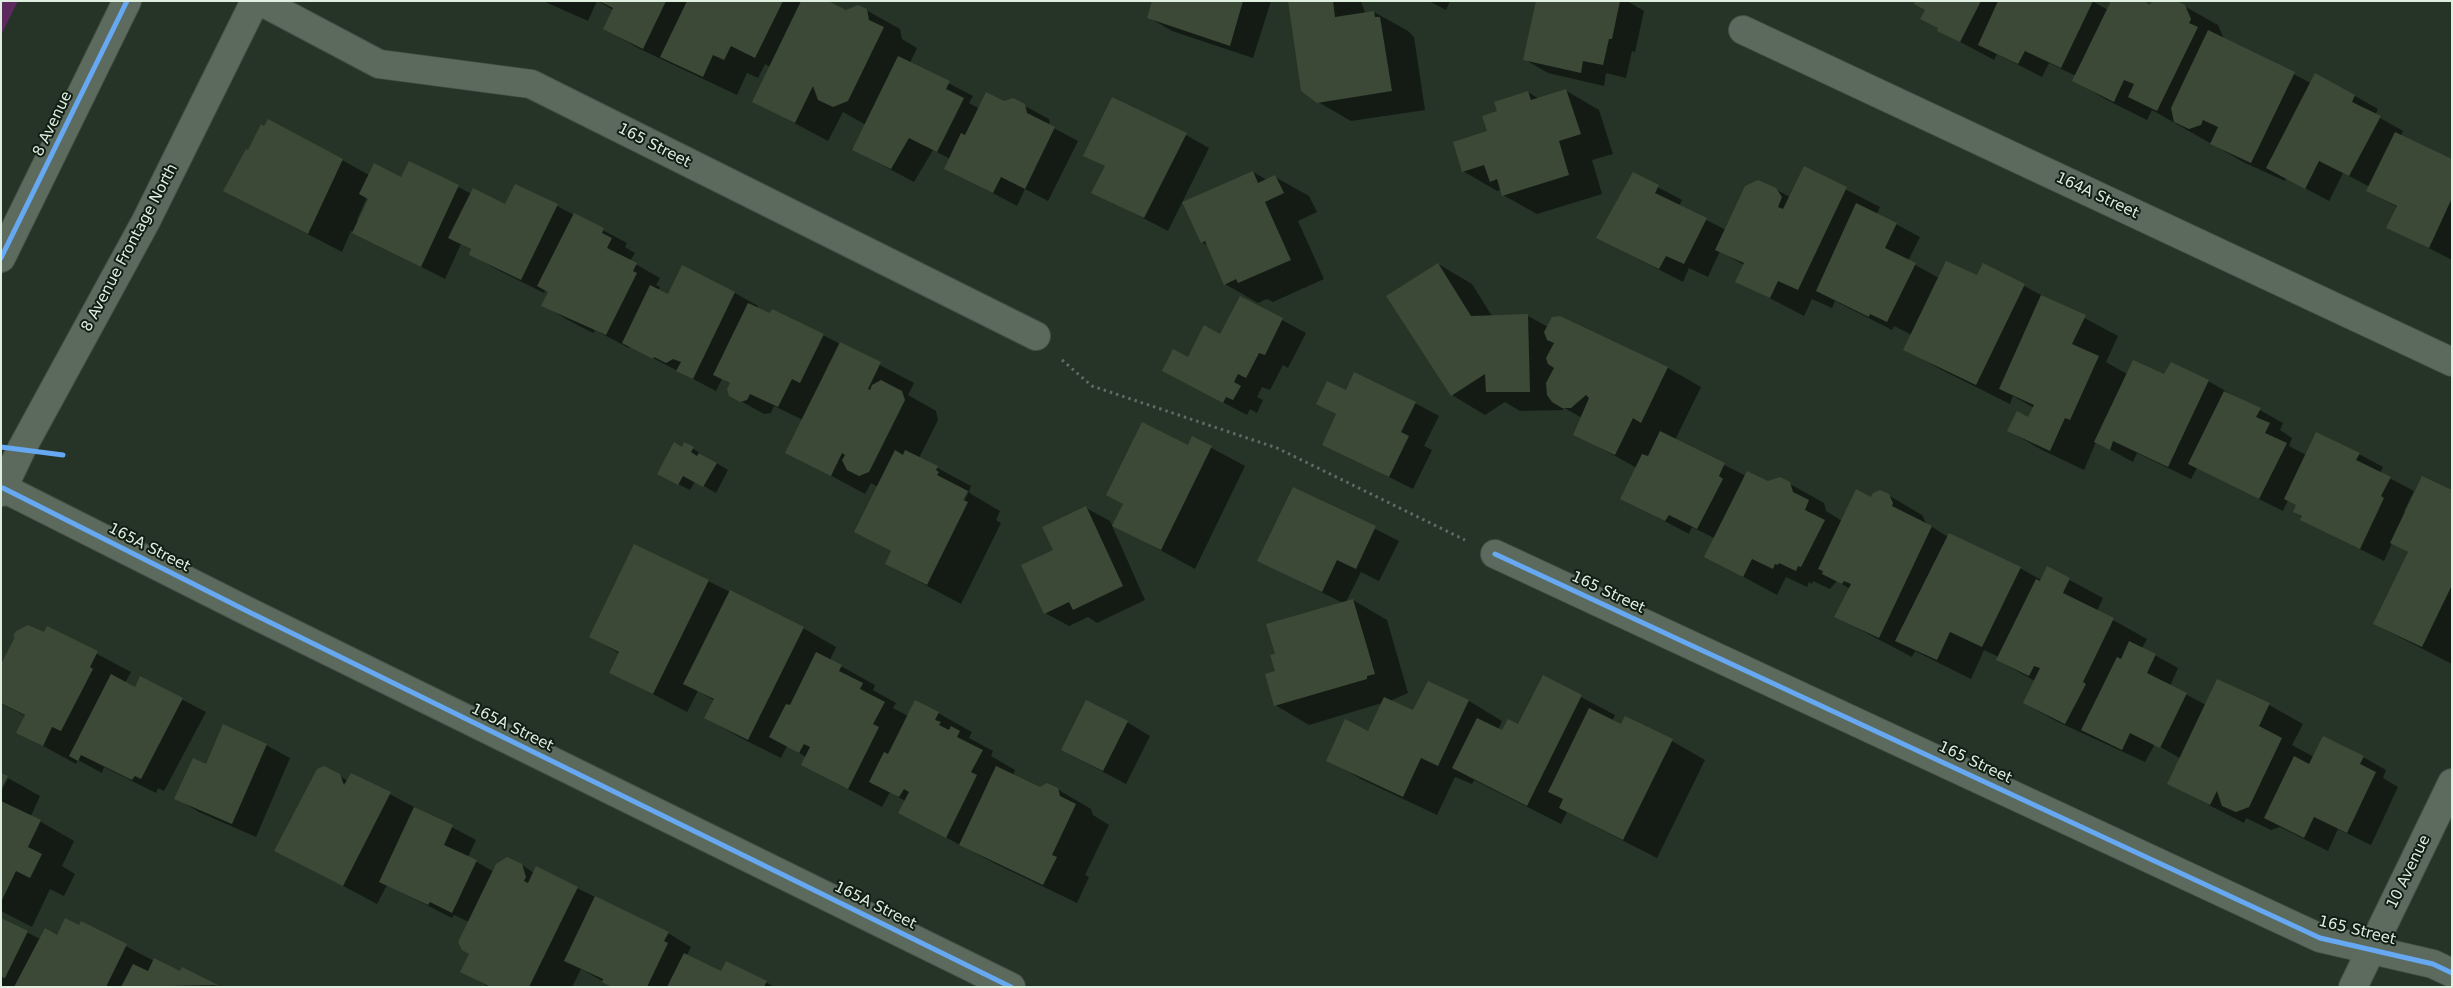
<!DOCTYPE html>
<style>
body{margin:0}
#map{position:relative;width:2453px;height:988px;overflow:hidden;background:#253427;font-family:"DejaVu Sans",sans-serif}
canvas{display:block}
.frame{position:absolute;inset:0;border:2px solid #deefe0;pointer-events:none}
</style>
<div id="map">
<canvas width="2453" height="988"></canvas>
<div class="frame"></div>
</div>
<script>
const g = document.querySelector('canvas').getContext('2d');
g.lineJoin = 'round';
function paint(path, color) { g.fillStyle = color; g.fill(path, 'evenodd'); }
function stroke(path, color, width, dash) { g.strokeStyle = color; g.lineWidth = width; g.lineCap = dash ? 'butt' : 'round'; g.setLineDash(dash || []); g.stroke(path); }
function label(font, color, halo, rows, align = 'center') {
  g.font = font + ' "DejaVu Sans",sans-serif'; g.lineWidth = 4; g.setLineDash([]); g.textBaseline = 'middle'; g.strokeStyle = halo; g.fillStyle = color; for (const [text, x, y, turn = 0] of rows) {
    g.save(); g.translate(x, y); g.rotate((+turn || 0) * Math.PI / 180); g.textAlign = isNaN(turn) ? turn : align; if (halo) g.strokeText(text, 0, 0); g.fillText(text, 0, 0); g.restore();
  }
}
const green = new Path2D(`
 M1,1H18L1,35Z`);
const shadow = new Path2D(`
 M543,1H597L588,21Z
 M598,1H825L846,11L866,10L900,29L902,39L917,48L910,63L973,96L969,103L980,109L1004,102L1025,106L1049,119L1050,126L1078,141L1048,201L1025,189L1017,206L946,168L950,159L933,150L914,182L854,150L866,125L843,112L828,141L753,101L770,67L765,64L758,78L747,73L737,95L638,48L604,28L613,10Z
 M1153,1H1271L1253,58L1172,31L1148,17Z
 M1289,1H1361L1365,13L1374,12L1408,31L1414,37L1425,110L1351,121L1318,102Z
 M1429,1H1450L1446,10Z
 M1537,1H1627L1644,11L1635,52L1632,51L1626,78L1606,73L1604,86L1548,73L1524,59Z
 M1917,1H2092L2108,10L2184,6L2218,25L2224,39L2311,83L2315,75L2355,96L2378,109L2375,115L2403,131L2401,136L2452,160V260L2388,227L2397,207L2368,191L2370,187L2343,173L2329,201L2286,178L2285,181L2245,163L2152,110L2147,120L2107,100L2074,81L2076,76L2049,63L2042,77L1997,54L1994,60L1938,30L1939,28L1927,10Z
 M1565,90L1599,110L1613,154L1592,160L1602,194L1537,214L1503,195L1502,189L1497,191L1463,171L1499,111L1528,92L1539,99Z
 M1186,135L1209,148L1168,231L1093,192L1106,167L1085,155Z
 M342,160L369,175L402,179L410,163L472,194L506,206H557L627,243L625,247L635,253L630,261L660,278L656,285L660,287L658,291L669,296L683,267L735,293L758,306L757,308L823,335L914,383L908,395L936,411L938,420L919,458L971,486L969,491L971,494L1000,511L996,520L1001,523L961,604L886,564L892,552L856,531L878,487L871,483L865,494L787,452L803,420L774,406L771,413L764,414L730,395L731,384L722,379L716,391L630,346L629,348L595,330L593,333L566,319L543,305L549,292L546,289L544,293L494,268L470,254L472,250L461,244L445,279L351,231L342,252L225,191ZM367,197L370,199L359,221L357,220ZM966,491H969L962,506L959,505Z
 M1804,168L1880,207L1877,214L1920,237L1908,261L1939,278L1977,277L1983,264L2118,336L2106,362L2127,374L2208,381L2283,423L2280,430L2292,438L2289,446L2306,455L2359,454L2383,467L2380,473L2414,491L2404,511L2406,512L2452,492V664L2374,624L2409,553L2392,543L2384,561L2302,520L2303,517L2294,512L2298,505L2288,500L2283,511L2197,468L2191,479L2137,453L2133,462L2096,442L2084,470L2042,450L2009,431L2029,418L2034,408L2013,396L2010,404L1938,368L1905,349L1912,335L1894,326L1892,330L1835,301L1832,308L1812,299L1804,316L1737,281L1744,265L1720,251L1708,277L1689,268L1683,282L1598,238L1633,174L1682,200L1679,206L1726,230L1775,189L1790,197Z
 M1253,172L1267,180L1275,177L1309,196L1317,212L1298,221L1324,279L1273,302L1267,299L1258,303L1225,284L1208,246L1202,242Z
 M1438,264L1472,284L1492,316H1528L1548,327L1560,317L1668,368L1701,387L1675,440L1746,476L1768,483L1790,484L1824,503L1826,511L1842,521L1871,498L1888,495L1922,515L1926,523L1948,537L2020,568L2041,580L2047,568L2103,598L2097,611L2147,639L2142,648L2178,668L2170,686L2206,705H2269L2303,724L2292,745L2314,757H2363L2386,770L2383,778L2398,787L2371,845L2338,829L2328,851L2280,827L2271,830L2246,818L2244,823L2168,784L2180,758L2155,744L2145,762L2058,722L2024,703L2035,681L1997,660L1999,657L1984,650L1971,679L1915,651L1912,657L1836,617L1850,589L1837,581L1830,589L1813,581L1812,584L1809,582L1807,587L1786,577L1777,595L1705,556L1714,538L1692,527L1689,534L1621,498L1637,468L1575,434L1582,418L1563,407V410L1520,411L1505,402L1485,415L1452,395Z
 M1241,298L1306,333L1288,368L1283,365L1270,390L1262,387L1257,397L1263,400L1257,413L1250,409L1247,415L1163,371L1188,359L1221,336Z
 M1346,391L1415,403L1439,416L1424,446L1432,450L1413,489L1323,444L1337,415L1318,404Z
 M1193,438L1245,466L1195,569L1114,525L1188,447Z
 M685,444L728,470L716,493L695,481L690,490L670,480Z
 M1294,488L1399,541L1379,581L1361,572L1346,602L1353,600L1387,620L1408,693L1390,701L1414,712L1428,683L1469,701L1502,721L1498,730L1503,732L1519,725L1543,677L1615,715L1612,721L1672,741L1705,760L1657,858L1567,812L1561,824L1474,780L1472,784L1455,777L1437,815L1361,779L1328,760L1369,732L1382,703L1309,725L1275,705L1277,655L1343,603L1259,561Z
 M1086,508L1110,521L1145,600L1097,623L1088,617L1069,626L1045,613L1055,550Z
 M708,581L803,628L836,647L830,660L875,685L873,690L896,703L893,708L908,716L938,713L972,732L969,738L993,751L991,756L1015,770L1013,775L1040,788L1057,789L1091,809L1093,815L1109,825L1085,875L1089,877L1077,903L994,863L900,813L905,801L890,792L882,807L803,765L806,757L787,746L781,758L739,737L706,718L715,701L698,691L687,712L611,672L620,654L591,637Z
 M48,628L131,672L125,683L135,688L141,678L206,712L164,791L158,788L156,793L104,767L102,773L78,760L76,764L18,732L25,716L1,703Z
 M1127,722L1150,736L1126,784L1062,750Z
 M266,745L290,758L256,837L199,812L176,798Z
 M352,774L476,840L468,857L494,872L522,865L534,873L577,888L668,933L691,947L687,955L721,973L766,982L774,987H613L581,969L572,987H489L462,971L471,954L469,922L454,915L452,918L387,885L377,904L276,850L339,776L348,781Z
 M8,778L40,796L31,816L74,841L62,866L75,874L64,896L50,889L32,927L1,911V792Z
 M1,919L40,939L58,936L80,926L82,923L154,961L181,972L182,969L218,987H1Z`);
const building = new Path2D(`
 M599,1H666L643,49L603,29L613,8Z
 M687,1H783L755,58L731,46L724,60L713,55L703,77L660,57Z
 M801,1H828L846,10L858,5L867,9L869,20L884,27L848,101L833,107L818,100L813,86L795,123L752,102Z
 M1152,1H1243L1230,46L1147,18Z
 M1288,1H1333L1335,17L1374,11L1375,17H1380L1392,91L1317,103L1301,91Z
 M1536,1H1620L1612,39H1609L1603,65L1583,61L1581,73L1523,60Z
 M1915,1H1981L1960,42L1937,31L1938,28L1920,19L1925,10L1914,4Z
 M1998,1H2093L2061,68L2025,51L2018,64L1978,45Z
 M2111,1H2144L2150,5L2152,1H2177L2185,5L2191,19L2189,23L2198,27L2157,111L2128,97L2134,84L2124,80L2114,102L2072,81Z
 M2208,30L2295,72L2251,163L2210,144L2218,127L2203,120L2201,125L2189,129L2174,122L2171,108Z
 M898,56L950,81L946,89L964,98L937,152L909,138L891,169L852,150Z
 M2315,73L2355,95L2352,102L2381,116L2349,176L2319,161L2305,189L2266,168Z
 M1566,89L1581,134L1559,141L1569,175L1502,196L1497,179L1490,182L1484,165L1462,172L1453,142L1487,131L1482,116L1497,111L1494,102L1528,91L1531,100Z
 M986,92L1004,101L1013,98L1025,104L1027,113L1055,127L1025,189L1001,177L993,193L944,169L961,133L965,135Z
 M1112,97L1187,133L1144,218L1091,193L1105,166L1083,156Z
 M268,119L343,159L308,234L223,191L246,149L248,150L261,124L264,126Z
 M2395,132L2452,159V198L2429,248L2386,228L2397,206L2366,191Z
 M409,161L459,185L421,267L352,233L368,199L359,194L374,163L401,177Z
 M1804,166L1847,187L1798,290L1778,281L1770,298L1735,282L1744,263L1715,250L1745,186L1758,180L1776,188L1782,197L1778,207L1783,209Z
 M1253,171L1258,183L1275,175L1284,193L1265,202L1291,260L1238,283L1236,279L1224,285L1205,241L1201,243L1182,202Z
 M1633,172L1659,185L1655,193L1707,218L1684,264L1666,256L1659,269L1596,238Z
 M515,184L558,204L521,280L469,255L471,249L448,238L473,188L505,204Z
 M1856,203L1897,223L1885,248L1916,263L1887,322L1870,314L1869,317L1816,291Z
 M574,213L604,228L602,233L612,238L607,248L637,263L633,271L637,273L606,335L541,306L548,292L537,286Z
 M1946,261L1977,275L1983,263L2025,284L1976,385L1903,350Z
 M1438,263L1471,316L1528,314L1530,392H1486L1485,374L1451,396L1386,296Z
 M682,265L735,292L693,379L676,371L681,362L673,359L666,363L654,357L653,359L622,343L650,285L668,294Z
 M2041,295L2086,315L2072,344L2099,356L2070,420L2065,418L2050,451L2007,431L2017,411L2028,417L2034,405L1999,389Z
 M1240,296L1283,318L1265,355L1259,353L1246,378L1238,374L1234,382L1241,386L1233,400L1226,397L1223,403L1162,371L1173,349L1188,357L1204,325L1220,334Z
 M748,303L770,313L772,309L824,334L800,383L792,379L778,407L750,394L747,400L740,402L729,396L727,389L730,383L713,375Z
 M1560,316L1668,367L1641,423L1633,418L1615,455L1573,435L1589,398L1586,395L1571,408H1562L1552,402L1547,395L1546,383L1554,368L1548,364L1546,358L1554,343L1547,340L1544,332L1552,317Z
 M840,342L881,362L868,389L870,390L872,385L881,380L902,391L905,400L869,472L859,476L847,470L842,460L845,455L842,453L831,476L785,453Z
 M2133,360L2164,374L2171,362L2209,380L2168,467L2113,441L2110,450L2094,442Z
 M1354,372L1416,402L1401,432L1409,436L1389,477L1322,445L1336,414L1316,404L1327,381L1346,390Z
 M2224,391L2261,408L2256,417L2270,423L2265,433L2287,443L2259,499L2188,464Z
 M1142,422L1188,445L1192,436L1212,446L1161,550L1112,526L1123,504L1106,495Z
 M1660,431L1725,463L1719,476L1723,479L1697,529L1669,515L1665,521L1620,499L1642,454L1648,456Z
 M2316,432L2360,453L2356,460L2391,477L2381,496L2384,498L2360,549L2300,520L2302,516L2293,512L2296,505L2284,499Z
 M674,442L682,447L684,442L694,447L691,452L697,456L699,453L717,463L703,487L683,476L678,485L657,474Z
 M895,450L903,455L905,450L938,466L936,470L939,472L937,475L968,491L963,500L968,502L927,585L885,564L891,551L854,532Z
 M1747,471L1768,481L1780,477L1790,482L1793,492L1809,500L1805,510L1825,520L1801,567L1798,566L1796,571L1779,563L1778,565L1775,564L1773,569L1752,559L1743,577L1704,557Z
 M2422,476L2452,490V585L2422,647L2373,624L2408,552L2390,543Z
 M1293,487L1376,526L1356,569L1337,560L1322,592L1257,561Z
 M1856,489L1871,497L1873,493L1880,490L1889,494L1893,503L1892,506L1932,526L1879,638L1834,617L1851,584L1844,581L1842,584L1822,574L1823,571L1818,569Z
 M1086,506L1123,586L1073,610L1069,602L1044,614L1021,565L1053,550L1042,527Z
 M1949,533L2021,567L1982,647L1950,632L1937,660L1895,641Z
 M634,544L709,580L653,694L609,673L619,652L589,637Z
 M2047,566L2070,578L2063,593L2114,618L2083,682L2086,684L2065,724L2023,703L2040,668L2034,666L2029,676L1996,660L2036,579L2040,581Z
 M730,590L804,627L748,740L704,718L714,699L683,684Z
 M1353,599L1375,674L1367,676V679L1274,706L1265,674L1275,671L1270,655L1275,654L1266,624Z
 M28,625L44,632L47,626L98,651L90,667L93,669L61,731L52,727L43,746L16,733L25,715L1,703V664L15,637L13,636L16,631Z
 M2129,641L2156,654L2147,673L2187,693L2160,748L2130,733L2122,750L2081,730L2117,657L2121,659Z
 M816,652L842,665L839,671L863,683L860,689L885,702L873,724L879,727L848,789L801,765L810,747L804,744L799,753L769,737L786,704L790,705Z
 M111,674L135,687L140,676L183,698L141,779L135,776L132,780L81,755L78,761L69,756Z
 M1543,675L1582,695L1527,806L1452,768L1477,718L1502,730L1508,719L1518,724Z
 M2217,679L2270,703L2259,726L2282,738L2249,807L2236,812L2222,806L2217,791L2210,805L2167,784Z
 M1428,681L1469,700L1438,766L1421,758L1403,797L1326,761L1345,719L1368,731L1384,697L1413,710Z
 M915,700L939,712L935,720L941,722L939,725L949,730L951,726L960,731L957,737L983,750L971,772L977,775L946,838L898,813L909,792L904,789L899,797L869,782L884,752L888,754Z
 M1086,700L1128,721L1103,771L1061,750Z
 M1589,708L1621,724L1625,716L1673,739L1623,840L1559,808L1563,799L1548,792Z
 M223,724L267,744L232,824L174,799L193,758L206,764Z
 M2323,736L2364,756L2360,764L2376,772L2347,833L2314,817L2304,838L2264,818L2294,756L2309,764Z
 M324,766L340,774L344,785L351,773L391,792L343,886L274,851L317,769Z
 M996,766L1040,787L1047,783L1058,788L1060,796L1076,804L1052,855L1057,857L1043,885L959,845Z
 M1,773L8,776L1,789Z
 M1,801L41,820L28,847L42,854L30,878L16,871L1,902Z
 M414,807L453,825L444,845L477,860L452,913L430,902L428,905L379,882Z
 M507,857L522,864L526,877L524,881L528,883L536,866L578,887L529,987H491L460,972L469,954L462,950L458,942L496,864Z
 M595,896L669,932L664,941L668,943L647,987H612L602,982L603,979L564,961Z
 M1,918L28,931L5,978L1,977Z
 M65,918L79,925L81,921L127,944L106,987H14L45,928L57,935Z
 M684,953L721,971L726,961L767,981L764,987H667Z
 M154,958L180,971L182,967L218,985L121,987L133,964L148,971Z`);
const path = new Path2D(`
 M1062,360L1092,386L1277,448L1465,540`);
const street = new Path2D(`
 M260,1L379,64L531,84L1036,336
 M1743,30L2452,362
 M3,488L249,612L1011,987
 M1,492L21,450L146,221L255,1
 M1495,554L2320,938L2433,964L2452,973`);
const secondary = new Path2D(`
 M1,258L127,1
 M2353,987L2452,783`);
const cycleway = new Path2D(`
 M1,258L127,1
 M1,447L63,455
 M3,488L249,612L1011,987
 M1495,554L2320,938L2433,964L2452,973`);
const streetNames = [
 ["8 Avenue",53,124,-64],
 ["165 Street",654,146,27],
 ["164A Street",2097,196,25],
 ["8 Avenue Frontage North",130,248,-62],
 ["165A Street",149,548,27],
 ["165 Street",1608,593,25],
 ["165A Street",512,728,26],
 ["165 Street",1975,763,25],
 ["10 Avenue",2409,872,-64],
 ["165A Street",875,906,26],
 ["165 Street",2357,931,14]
];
paint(green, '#5d2a5d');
paint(shadow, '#0007');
paint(building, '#3c4937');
stroke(street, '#445045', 30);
stroke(secondary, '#445045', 30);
stroke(path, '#606c62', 3, [2.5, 4]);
stroke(street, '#5c6a5d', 28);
stroke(secondary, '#5c6b5e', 28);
stroke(cycleway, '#66a8f1', 5);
label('15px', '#deefe0', '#121e13', streetNames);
</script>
